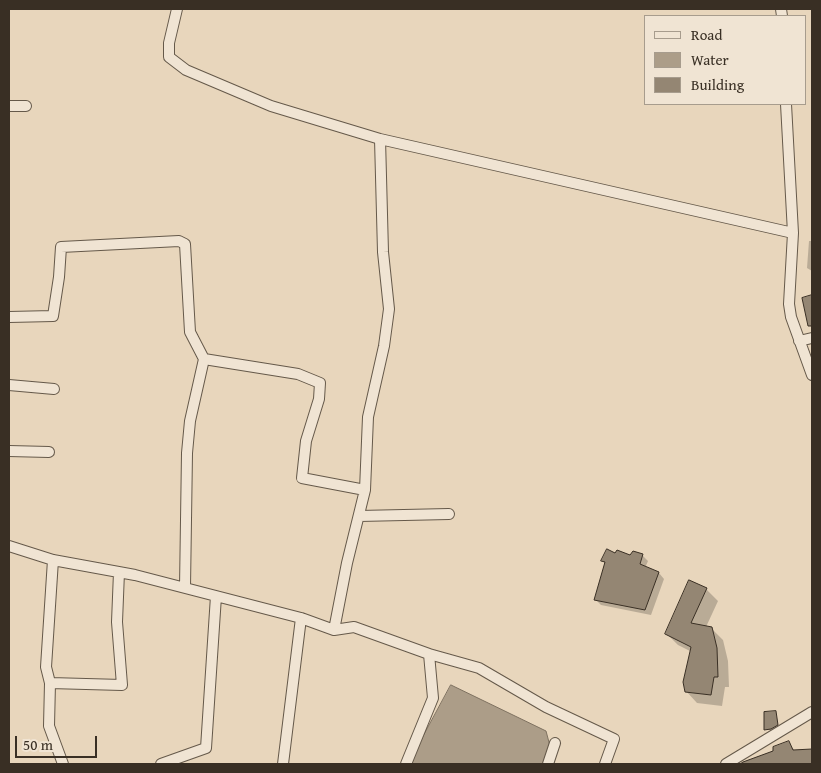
<!DOCTYPE html>
<style>
body{margin:0}
#map{position:relative;width:821px;height:773px;overflow:hidden;background:#e8d6bc;font-family:"Gentium Book Plus",serif}
canvas{display:block}
.frame{position:absolute;inset:0;border:10px solid #392f24;pointer-events:none}
.legend{position:absolute;left:644px;top:15px;width:162px;height:90px;box-sizing:border-box;background:#f0e4d3;border:1px solid #a79c8d;margin:0;padding:6px 9px;list-style:none;font-size:15px;color:#392f24}
.legend li{display:flex;align-items:center;gap:10px;height:25px}
.legend b{width:25px;border:1px solid #a79c8d}
.scale{position:absolute;left:15px;top:736px;width:82px;height:22px;box-sizing:border-box;border:2px solid #392f24;border-top:0;padding-left:6px;font-size:15px;line-height:18px;white-space:nowrap;color:#392f24;-webkit-text-stroke:4px #f0e4d3;paint-order:stroke}
</style>
<div id="map">
<canvas width="821" height="773"></canvas>
<div class="frame"></div>
<ul class="legend">
<li><b style="height:6px;background:#f0e4d3"></b>Road</li>
<li><b style="height:14px;background:#ac9d88"></b>Water</li>
<li><b style="height:14px;background:#948673"></b>Building</li>
</ul>
<div class="scale">50 m</div>
</div>
<script>
const g = document.querySelector('canvas').getContext('2d');
g.lineJoin = 'round';
function paint(path, color) { g.fillStyle = color; g.fill(path, 'evenodd'); }
function stroke(path, color, width, dash) { g.strokeStyle = color; g.lineWidth = width; g.lineCap = dash ? 'butt' : 'round'; g.setLineDash(dash || []); g.stroke(path); }
const water = new Path2D(`
 M451,685L546,731L550,746L543,764H411L421,740Z`);
const shadow = new Path2D(`
 M809,241H812V271L807,268Z
 M616,555L630,557L642,555L648,561L645,568L659,573L664,579L651,615L601,605L595,599L605,563L603,561Z
 M706,589L718,601L706,627L711,628L723,640L728,661L729,687H725L722,706L697,703L686,691L692,652L678,645L666,633Z
 M776,713L778,726L773,730H767L766,729Z
 M788,742L795,751L812,750V764H751L750,761L774,752Z`);
const building = new Path2D(`
 M812,295V326H808L802,298Z
 M607,549L615,553L617,550L630,555L633,551L643,554L640,564L659,572L645,610L594,600L605,562L601,561Z
 M689,580L707,588L691,623L712,627L717,648L718,677H714L711,695L685,692L683,682L691,647L665,634Z
 M776,711L778,725L771,729L764,730V712Z
 M789,741L793,750L812,749V764H740L743,762L773,751V747Z`);
const minor = new Path2D(`
 M177,9L169,43V57L186,70L271,106L380,139L793,233
 M781,9L782,16
 M786,104L793,233L789,304L791,317L812,375
 M9,106H26
 M9,317L53,316L59,277L61,247L179,241L185,244L190,332L204,359L190,421L187,453L185,587
 M799,341L812,338
 M204,359L298,374L320,383L319,399L306,441L302,478L365,490
 M9,385L54,389
 M9,451L49,452
 M359,516L449,514
 M9,546L53,560L135,575L216,596L301,618L334,630L354,627L429,654L479,668L546,707L614,739L605,764
 M334,630L347,563L365,490L368,417L384,346L389,309L383,252L380,139
 M50,683L46,667L53,560
 M63,764L49,726L50,683L122,685L117,622L119,572
 M161,764L206,748L216,596
 M283,764L301,618
 M406,764L433,698L429,654
 M548,764L555,743
 M726,764L812,712`);
paint(water, '#ac9d88');
stroke(water, '#7e7160', 1);
paint(shadow, '#0003');
paint(building, '#948673');
stroke(building, '#392f24', 1);
stroke(minor, '#65594a', 12);
stroke(minor, '#f0e4d3', 10);
</script>
